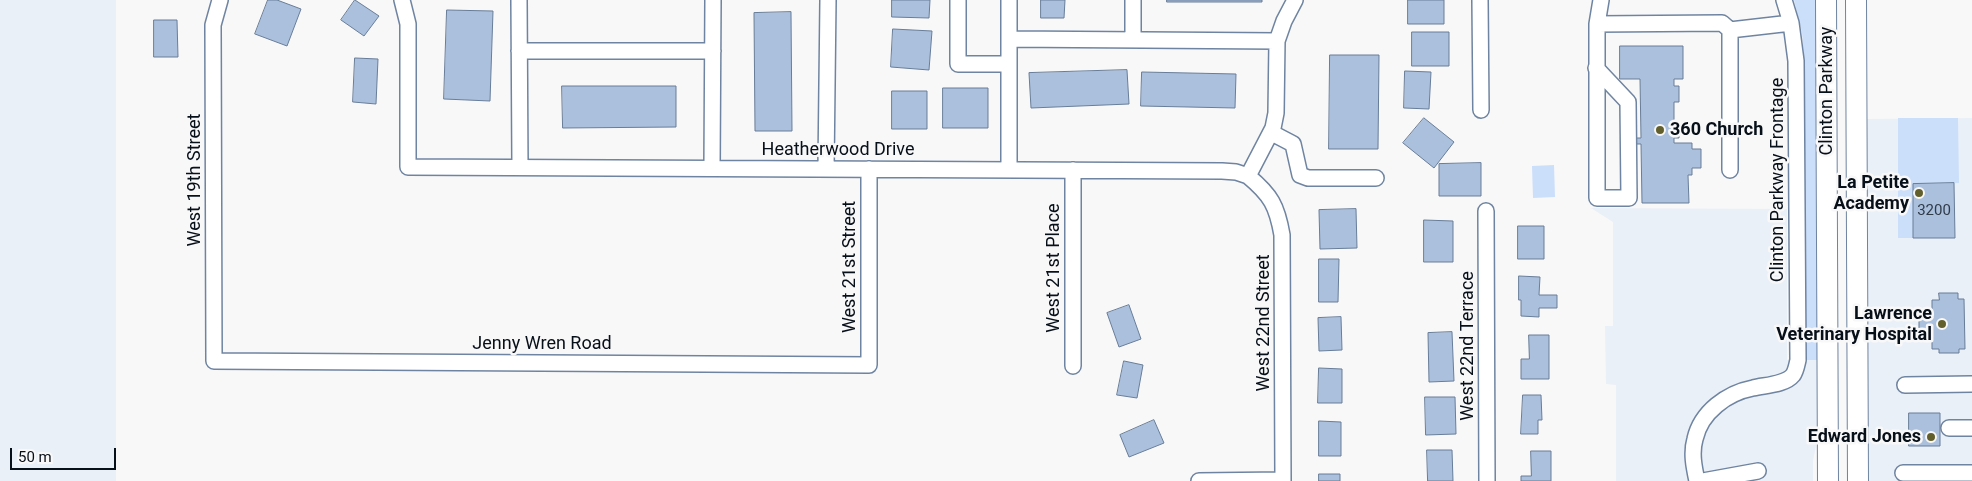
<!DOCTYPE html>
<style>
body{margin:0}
#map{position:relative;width:1972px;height:481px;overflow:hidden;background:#f8f8f8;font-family:Roboto,sans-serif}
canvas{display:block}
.scale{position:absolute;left:10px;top:448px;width:106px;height:22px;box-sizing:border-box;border:2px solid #070f19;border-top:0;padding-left:6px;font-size:15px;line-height:18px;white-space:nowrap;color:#070f19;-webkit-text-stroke:4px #f8f8f8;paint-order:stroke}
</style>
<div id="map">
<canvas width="1972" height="481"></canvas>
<div class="scale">50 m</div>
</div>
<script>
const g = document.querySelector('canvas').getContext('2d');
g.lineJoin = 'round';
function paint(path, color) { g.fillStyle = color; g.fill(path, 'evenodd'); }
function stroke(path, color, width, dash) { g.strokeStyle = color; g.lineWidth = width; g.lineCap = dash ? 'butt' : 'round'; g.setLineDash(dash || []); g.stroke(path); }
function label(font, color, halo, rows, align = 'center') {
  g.font = font + ' Roboto,sans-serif'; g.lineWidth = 5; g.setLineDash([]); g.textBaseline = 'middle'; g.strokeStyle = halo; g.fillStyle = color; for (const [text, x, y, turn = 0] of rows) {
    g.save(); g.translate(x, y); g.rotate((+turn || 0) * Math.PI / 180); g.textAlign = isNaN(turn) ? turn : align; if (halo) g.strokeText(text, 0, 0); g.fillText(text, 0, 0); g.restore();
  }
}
const built = new Path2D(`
 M0,0H116V481H0Z
 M1972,118V481H1866L1865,119Z
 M1591,208L1787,209V360H1819V431L1813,461V481H1616V385L1606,384L1605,326H1613V222Z`);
const green = new Path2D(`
 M1794,0H1818L1819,360H1806L1804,57L1802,33Z
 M1898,118H1958L1959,183L1913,184V238H1898Z
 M1554,165L1555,197L1533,198L1532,166Z`);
const building = new Path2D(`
 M268,0H277L301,9L287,46L255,34Z
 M355,0L379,16L364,36L341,20Z
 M892,0H930L929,18L892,17Z
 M1041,0H1065L1064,18H1041Z
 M1167,0H1262V2H1167Z
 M1408,0H1444V24H1408Z
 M447,10L493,11L490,101L444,99Z
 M791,12L792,131H755L754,13Z
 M154,20H177L178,57H154Z
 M893,29L932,31L929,70L891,67Z
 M1412,32H1449V66H1412Z
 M1620,46H1683V79H1674V86H1679V102H1674V123H1679V138H1674V143H1692V149H1701V168H1692V175H1688L1689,203H1642L1641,144H1635V138H1641L1640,79H1620Z
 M1330,55H1379L1378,149H1329Z
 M355,58L378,59L376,104L353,102Z
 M1127,70L1129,104L1031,108L1029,73Z
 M1405,71L1431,72L1429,109L1404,108Z
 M1142,72L1236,74L1235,108L1141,106Z
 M562,86H676V127L563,128Z
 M943,88H988V128H943Z
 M892,91H927V129H892Z
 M1424,118L1454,142L1434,168L1403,143Z
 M1481,163V196H1439V164Z
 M1954,183L1955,238H1913V184Z
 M1356,209L1357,248L1320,249L1319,210Z
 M1424,220L1453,221V262H1424Z
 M1518,226H1544V259H1518Z
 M1319,259H1339L1338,302H1319Z
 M1519,276L1540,277L1539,295H1557V308H1539V317L1521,316V300H1519Z
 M1939,293H1958V299H1964L1965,349H1959V353H1939V349H1932V339H1919V310L1932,309V300H1939Z
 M1129,305L1141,339L1119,347L1107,313Z
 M1341,317L1342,350L1319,351L1318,318Z
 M1452,332L1454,381L1429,382L1428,333Z
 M1529,335H1549V379H1521V359H1529Z
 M1124,361L1143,365L1137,398L1117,395Z
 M1319,368L1342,369V403H1318Z
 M1523,395H1541L1542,420H1538V434H1521Z
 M1425,397H1455L1456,434L1426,435Z
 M1909,413H1940V446H1909Z
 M1154,420L1164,443L1129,457L1120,435Z
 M1319,421L1341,422V456H1319Z
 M1427,450H1452L1453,481H1428Z
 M1531,451H1551V481H1521V476H1531Z
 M1319,474H1340V481H1319Z`);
const minor = new Path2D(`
 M220,0L213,25L214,361L869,365V169
 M402,0L408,24V167L1222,171L1236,172L1248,176L1273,128L1276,113L1277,41L1284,21L1295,0
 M519,0L520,167
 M958,0V64H1009
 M1009,0V169
 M1133,0V40
 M1480,0L1481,110
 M1601,0L1597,24L1722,23L1730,30L1791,23
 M1730,30V170
 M1009,39L1277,41
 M519,51H713
 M1596,68L1628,102L1629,198H1597V24
 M1272,133L1293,144L1300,175L1308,178H1376
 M712,168L713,0
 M826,169L828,0
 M1073,170V366
 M1248,176C1271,195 1277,206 1282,235L1283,481
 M1486,211L1487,481
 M1905,385L1972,384
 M1949,428H1972
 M1903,473H1972
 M1199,481L1283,480
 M1697,481C1694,467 1691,453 1695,439C1701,412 1727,393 1753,388C1765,385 1785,385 1793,375C1796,371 1797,364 1798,360L1796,61L1791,23L1784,0
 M1703,481L1758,471`);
const major = new Path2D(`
 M1826,0L1828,481
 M1856,0L1858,481`);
const markers = [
 [1660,130,5,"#625f2c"],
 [1919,193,5,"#625f2c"],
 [1942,324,5,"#625f2c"],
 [1931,437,5,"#625f2c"]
];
const numberNames = [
 ["3200",1934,211]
];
const streetNames = [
 ["Clinton Parkway",1827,91,-90],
 ["Heatherwood Drive",838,150],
 ["West 19th Street",195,180,-90],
 ["Clinton Parkway Frontage",1778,180,-90],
 ["West 21st Street",850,267,-90],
 ["West 21st Place",1054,268,-90],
 ["West 22nd Street",1264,323,-90],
 ["Jenny Wren Road",542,344],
 ["West 22nd Terrace",1468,346,-90]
];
const poiNames = [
 ["360 Church",1670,130,"left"],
 ["La Petite",1909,183],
 ["Academy",1909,204],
 ["Lawrence",1932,314],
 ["Veterinary Hospital",1932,335],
 ["Edward Jones",1921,437]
];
paint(built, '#eaf0f8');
paint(green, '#cbdffa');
paint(building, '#abc0dc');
stroke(building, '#687d99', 1);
stroke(minor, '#6f84a1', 18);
stroke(major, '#6f84a1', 22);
stroke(minor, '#fff', 15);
stroke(major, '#fff', 20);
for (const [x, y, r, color] of markers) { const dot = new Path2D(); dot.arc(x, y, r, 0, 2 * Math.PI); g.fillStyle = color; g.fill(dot); stroke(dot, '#f8f8f8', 2); }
label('15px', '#303b4a', null, numberNames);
label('18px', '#070f19', '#f8f8f8', streetNames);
label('bold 18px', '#070f19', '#f8f8f8', poiNames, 'right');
</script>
